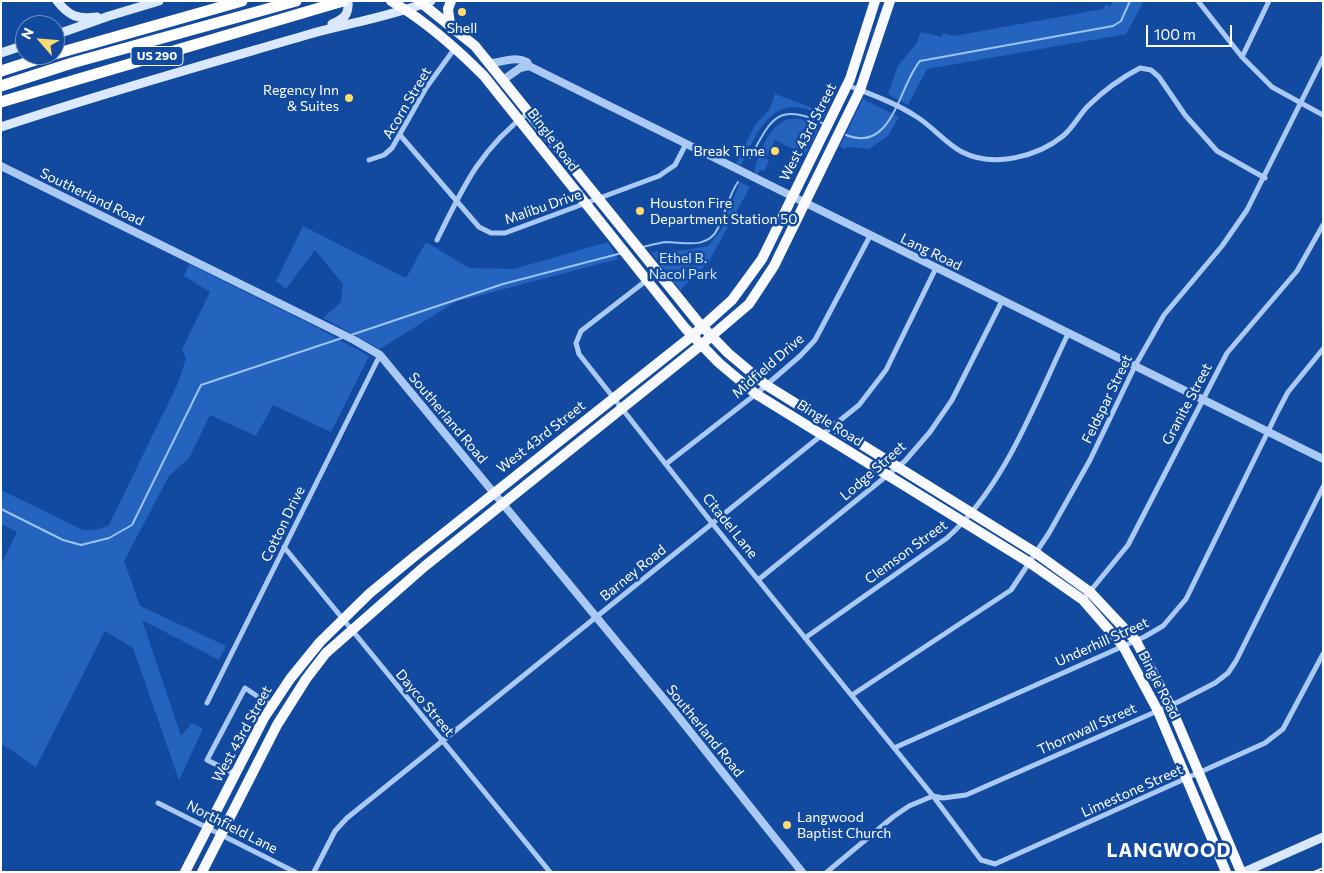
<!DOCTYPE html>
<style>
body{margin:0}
#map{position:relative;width:1324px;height:873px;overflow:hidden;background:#124aa0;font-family:Commissioner,sans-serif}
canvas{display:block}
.frame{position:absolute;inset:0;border:2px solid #fff;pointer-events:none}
.north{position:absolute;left:15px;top:15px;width:50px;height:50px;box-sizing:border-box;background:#124aa0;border:1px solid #7192c6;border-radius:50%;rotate:297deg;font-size:14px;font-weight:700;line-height:20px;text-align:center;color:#fff}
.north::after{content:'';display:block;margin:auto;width:18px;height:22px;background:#ffdb6e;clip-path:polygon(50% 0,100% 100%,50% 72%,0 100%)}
.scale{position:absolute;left:1146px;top:25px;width:86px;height:22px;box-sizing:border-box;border:2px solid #fff;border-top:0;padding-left:6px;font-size:15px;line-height:18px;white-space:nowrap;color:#fff;-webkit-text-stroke:4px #124aa0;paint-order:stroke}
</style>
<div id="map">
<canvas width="1324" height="873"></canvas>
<div class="frame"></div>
<div class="north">N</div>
<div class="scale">100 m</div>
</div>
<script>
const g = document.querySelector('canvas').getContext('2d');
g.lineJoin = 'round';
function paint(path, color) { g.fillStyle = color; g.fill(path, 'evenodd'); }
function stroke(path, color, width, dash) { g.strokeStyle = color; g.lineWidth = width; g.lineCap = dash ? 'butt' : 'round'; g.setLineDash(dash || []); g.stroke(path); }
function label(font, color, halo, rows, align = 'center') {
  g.font = font + ' Commissioner,sans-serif'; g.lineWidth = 5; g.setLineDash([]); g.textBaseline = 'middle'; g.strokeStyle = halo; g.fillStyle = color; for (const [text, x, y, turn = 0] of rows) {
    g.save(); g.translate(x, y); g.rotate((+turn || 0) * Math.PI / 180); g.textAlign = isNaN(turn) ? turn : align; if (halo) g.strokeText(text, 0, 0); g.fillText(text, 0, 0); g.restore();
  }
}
const green = new Path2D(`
 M1113,1H1144L1126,34L927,69L908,105L888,94L898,66L916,44L921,32L942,37L943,33L954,36L1103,9L1106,4L1110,7Z
 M775,94L826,113L824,118C776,87 759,128 741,165L736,164L755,125L769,110Z
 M863,99L899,117L888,136L869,149L847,147L845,149L840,146Z
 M788,119H801L818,129L805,155L775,140L766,158L769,161L764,171L760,170L757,175L754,170C762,150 767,127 788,119Z
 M740,182L750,187L708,263L680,290L651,252L685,250L708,246L721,230Z
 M303,226L406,278L426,242L469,268L514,269L608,242L618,259L455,302L380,349L323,318L341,302L343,284L315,250L286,289L276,281Z
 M189,264L314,326L369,356L331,432L273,405L256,436L210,415L189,458L169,476L124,561L140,606L226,646L219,660L142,620L181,736L192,723L203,729L179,780L133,648L105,631L36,767C23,760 14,750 1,744V565L17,532L1,524V490L83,530H96L109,525L177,385L186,359L182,349L210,292L184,276Z`);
const stream = new Path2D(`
 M846,135C893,154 899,85 920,61L1113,26L1121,21L1130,1
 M750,158C770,121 777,101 822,123
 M643,247C651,245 658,243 666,242C684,242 708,250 718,228C726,213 728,196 738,182
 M351,335L503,284L622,253
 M1,509L63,540L81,545L109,538L132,525L201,385L342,338`);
const minor = new Path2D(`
 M1198,1L1242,57L1272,87L1323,115
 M1242,57L1269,1
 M847,85C870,94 896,103 917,117C933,127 945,143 962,152C993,168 1037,157 1063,136C1073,128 1079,115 1088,106C1103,91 1121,78 1140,68L1151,70L1159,77L1185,115L1217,151L1265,178
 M400,135L479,227L491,233H505L659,176L675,165L686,144
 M369,160L384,155L392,148L426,88L455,48
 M437,240C463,187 480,149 529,112
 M647,280L581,331L576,343L579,354L712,523L933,796L981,860L995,864L1265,743L1283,729L1323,654
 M666,464L756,394L800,356L815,340L870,236
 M284,547L550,872
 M758,580L905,461L930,432L952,400L1002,301
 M1083,600L1128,545L1227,353L1297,271L1323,225
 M805,638L947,538C1006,485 1034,404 1068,334
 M852,695L1011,590L1049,533L1090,460L1135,366L1164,315L1222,246L1247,210L1323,58
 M207,703L380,355
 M894,748L1144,637L1163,626L1186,599L1278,411L1288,392L1323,349
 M235,774L207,760L245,688L272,706
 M158,803L295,872
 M314,872L335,831L347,818L859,405L886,370L936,268
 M827,872L893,817L909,806L933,796L943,798L966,795L1178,702L1215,683L1228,673L1236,661L1323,487`);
const tertiary = new Path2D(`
 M490,63C504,63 513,55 527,62L529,66
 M503,80L520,68L529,66L1323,459
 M1,166L354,340L380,355L673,710L802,872`);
const secondary = new Path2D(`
 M57,1C69,16 78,20 97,17
 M332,24C344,19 349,15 348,1
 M55,35L109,16L159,1
 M1,53L25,45
 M1,127C103,93 207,64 310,34C350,23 392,16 431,1
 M1244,872L1323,837`);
const primary = new Path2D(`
 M391,1C426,21 456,48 484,76L685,328L719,363L756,394L1030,563L1083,600L1123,646L1158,711L1226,872
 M419,1L475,46L698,322L728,353L766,385L1036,553L1090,592L1136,641L1170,705L1241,872
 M450,25L448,9L451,1
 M185,872L264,718L290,679L320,642L370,593L415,556L692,336L732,300L762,259L850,79L875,1
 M202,872L277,725L306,679L326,653L425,566L701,345L749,304L774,266L860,90L890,1`);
const motorway = new Path2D(`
 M55,54L242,1
 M1,71L51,55
 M1,86L72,63L296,1
 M1,102L343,1`);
const rail = new Path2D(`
 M1314,872L1323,868`);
const markers = [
 [462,12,5,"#ffdb6e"],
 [349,98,5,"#ffdb6e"],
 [775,151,5,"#ffdb6e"],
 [640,211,5,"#ffdb6e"],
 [787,825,5,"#ffdb6e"]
];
const shields = [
 [157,56,52]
];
const shieldNames = [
 ["US 290",157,56]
];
const poiNames = [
 ["Shell",462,28,"center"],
 ["Regency Inn",339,90],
 ["& Suites",339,106],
 ["Break Time",765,151],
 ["Houston Fire",650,203,"left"],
 ["Department Station 50",650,219,"left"],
 ["Langwood",797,817,"left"],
 ["Baptist Church",797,833,"left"]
];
const streetNames = [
 ["Acorn Street",407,103,-59],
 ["West 43rd Street",808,132,-63],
 ["Bingle Road",553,140,53],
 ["Southerland Road",92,197,26],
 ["Malibu Drive",543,207,-19],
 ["Lang Road",931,252,26],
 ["Midfield Drive",768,366,-41],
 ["Feldspar Street",1107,399,-64],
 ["Granite Street",1187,404,-62],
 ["Southerland Road",448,418,50],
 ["Bingle Road",830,423,32],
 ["West 43rd Street",541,437,-38],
 ["Lodge Street",873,471,-41],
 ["Cotton Drive",283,524,-64],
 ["Citadel Lane",730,526,51],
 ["Clemson Street",906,552,-36],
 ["Barney Road",633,573,-39],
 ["Underhill Street",1102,642,-24],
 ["Bingle Road",1159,685,63],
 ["Dayco Street",425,703,50],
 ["Thornwall Street",1087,729,-24],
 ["Southerland Road",705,731,51],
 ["West 43rd Street",242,734,-61],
 ["Limestone Street",1132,791,-24],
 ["Northfield Lane",232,827,27]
];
const parkNames = [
 ["Ethel B.",683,258],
 ["Nacol Park",683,274]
];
const districtNames = [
 ["LANGWOOD",1169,851]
];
paint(green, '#2463be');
stroke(stream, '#9cc3f8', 2);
stroke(minor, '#aac9f5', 5);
stroke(tertiary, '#aac9f5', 8);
stroke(secondary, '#dae8fd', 9);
stroke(primary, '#f8faff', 10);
stroke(motorway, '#fff', 11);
stroke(rail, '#fff', 2, [9, 4]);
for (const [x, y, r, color] of markers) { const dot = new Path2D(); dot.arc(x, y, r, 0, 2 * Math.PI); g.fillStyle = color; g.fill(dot); stroke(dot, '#124aa0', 2); }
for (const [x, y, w] of shields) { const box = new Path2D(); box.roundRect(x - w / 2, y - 9.5, w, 19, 4); g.fillStyle = '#124aa0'; g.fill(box); stroke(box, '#fff', 1); }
label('bold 12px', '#fff', null, shieldNames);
label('14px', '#fff', '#124aa0', poiNames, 'right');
label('14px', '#fff', '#124aa0', streetNames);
label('14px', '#d3e5fe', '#124aa0', parkNames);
g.letterSpacing = '1px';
label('bold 19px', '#fff', '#124aa0', districtNames);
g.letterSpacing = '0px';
</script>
